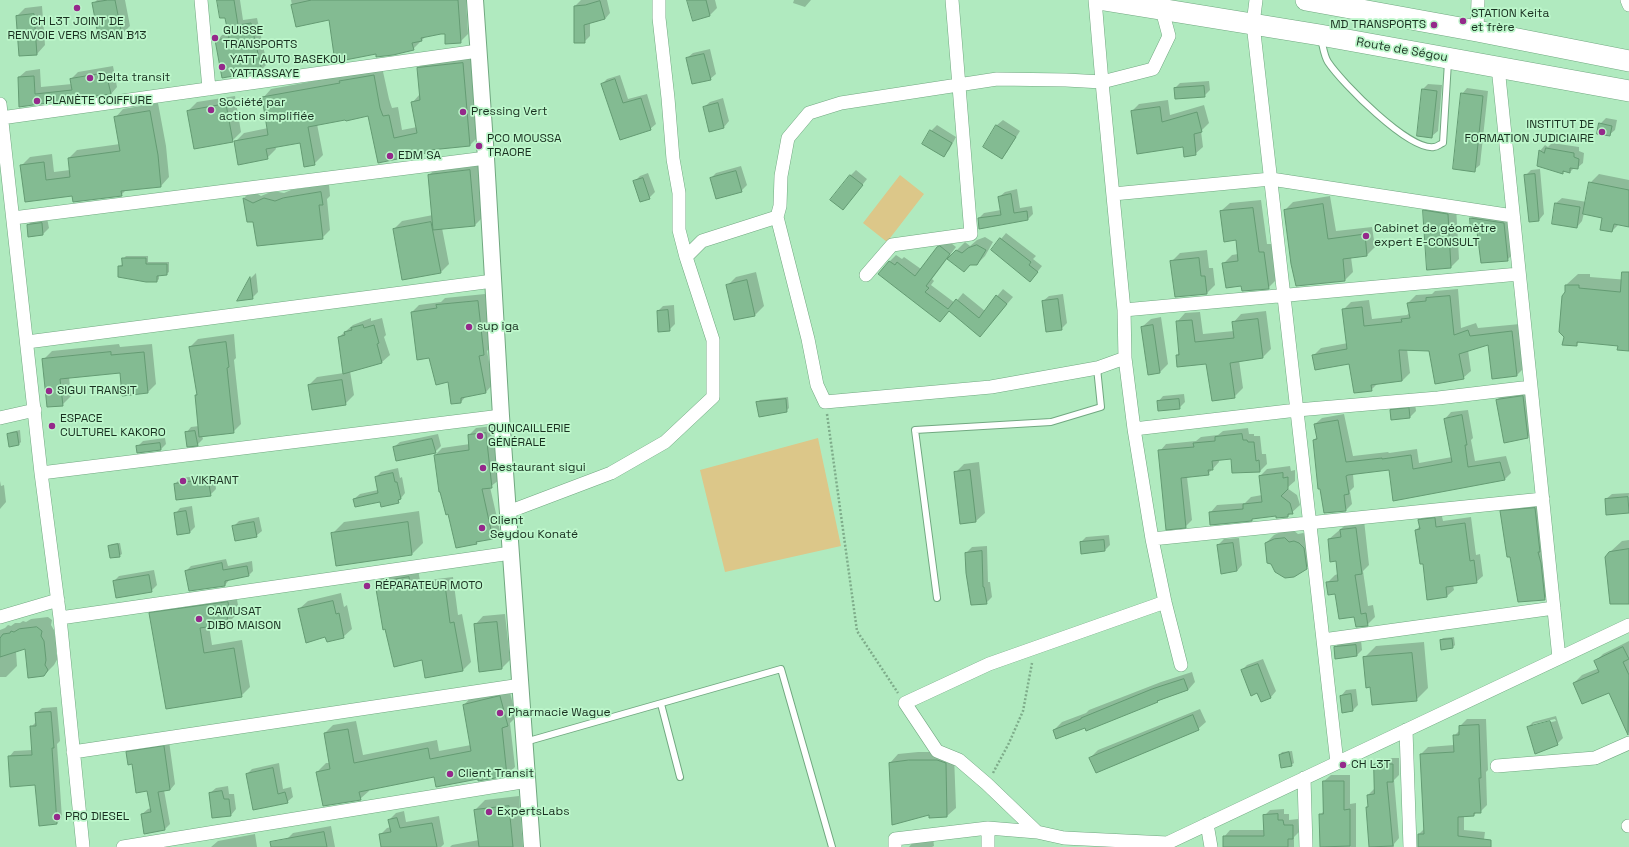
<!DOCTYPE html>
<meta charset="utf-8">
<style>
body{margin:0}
canvas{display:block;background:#b0eabf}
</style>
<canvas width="1629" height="847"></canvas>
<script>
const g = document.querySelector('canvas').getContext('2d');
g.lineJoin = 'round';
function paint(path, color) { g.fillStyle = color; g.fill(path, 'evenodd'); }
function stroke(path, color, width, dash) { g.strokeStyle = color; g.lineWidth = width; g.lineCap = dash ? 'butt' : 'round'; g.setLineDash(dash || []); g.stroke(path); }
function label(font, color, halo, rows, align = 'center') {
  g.font = font + ' "Space Grotesk",sans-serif'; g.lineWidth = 3.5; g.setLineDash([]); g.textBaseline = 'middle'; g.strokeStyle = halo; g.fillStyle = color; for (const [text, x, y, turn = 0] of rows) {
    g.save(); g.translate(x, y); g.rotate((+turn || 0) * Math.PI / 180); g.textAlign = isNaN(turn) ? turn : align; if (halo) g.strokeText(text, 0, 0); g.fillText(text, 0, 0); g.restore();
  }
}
const green = new Path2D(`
 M900,175L924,194L887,242L863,223Z
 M818,438L841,546L725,572L700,470Z`);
const shadow = new Path2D(`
 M97,0H125L130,26L122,34L93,4Z
 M218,0H240L243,20L257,18L267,64L261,70L217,41L222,35L229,34L226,16Z
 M291,0H466L468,34L460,42L446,33L426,36L413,49L377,53L330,18L296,26Z
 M581,0H607L610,13L605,19L590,23V36L584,42L575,6Z
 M688,0H715L717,8L710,15Z
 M794,0H811L805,7L793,3Z
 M42,6L45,45L37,54L20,55L17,16L25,8Z
 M710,49L716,74L710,79L687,58L693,53Z
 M471,55L479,136L470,145L432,149L430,151L378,162L369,115L317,124L323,155L314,164L300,142L275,146L276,149L267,158L235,142L244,133L268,128L263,98L271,89L346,75L382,67L389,99L392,108L398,107L402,130L417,127L412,103L420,94L418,68L427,59Z
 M113,66L117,87L111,94L20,106L19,77L26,71L40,69L41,87L72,84L71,79L78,72Z
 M620,75L628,99L647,94L656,124L650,129L602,84L607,79Z
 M1209,81L1210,90L1204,96L1175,88L1180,83Z
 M1428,84L1442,85L1438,131L1432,136L1423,89Z
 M1467,88L1488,91L1480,165L1474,170L1462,94Z
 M235,96L241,132L232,141L188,111L197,102Z
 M723,98L729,121L724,127L704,107L710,102Z
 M1168,100L1170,115L1204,105L1209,123L1201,131L1203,147L1195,154L1132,111L1139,104Z
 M158,103L166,146L169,177L161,186L127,189L121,195H73L26,201L22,165L30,157L52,154L54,172L70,170L69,158L77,150L120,144L115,118L123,109Z
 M1606,118L1617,120L1615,130L1609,135L1600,124Z
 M1003,120L1020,131L1007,152L1002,158L984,147L997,125Z
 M937,125L956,137L949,150L943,156L923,144L931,131Z
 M1552,143L1579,147V151L1584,153L1583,163L1577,168H1574L1570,172L1565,171L1562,173L1540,151L1545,145L1548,147Z
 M481,160L486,214L475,225L442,228L449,264L441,272L394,229L402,221L433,215L429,175L440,164Z
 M741,166L747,185L741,191L711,178L716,173Z
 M1540,169L1544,214L1539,220L1530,221L1525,176L1531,170Z
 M856,170L867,179L843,209L850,176Z
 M648,173L655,192L649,198L634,182L640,176Z
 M1599,174L1629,180V226L1619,224L1612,231L1604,218L1584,213L1582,221L1577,227L1556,203L1562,198L1587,202L1590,183Z
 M329,184L330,196L327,199L330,230L322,238L254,220L248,221L244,198L252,190L261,196L273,191L284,193L291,190Z
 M1017,189L1020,208L1032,206L1033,214L1028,219L979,218L984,213L1001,210L999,197L1005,192Z
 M1330,196L1336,231L1372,227L1375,247L1367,255L1351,257L1353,272L1345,280L1285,210L1293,202Z
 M1261,200L1267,244H1272L1277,279L1268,288L1242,284L1223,264L1232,255L1238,254L1236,239L1221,211L1230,203Z
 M1432,202L1456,206L1459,259L1451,267L1424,211Z
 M1479,209L1512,214L1516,251L1507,260L1478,231H1472L1471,218Z
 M47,218L49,228L43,234L29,236L28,225L33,220Z
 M1006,233L1036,256L1033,259L1042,266L1035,275L992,250Z
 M985,237L993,242L985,256L977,264L948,259L965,242L970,246L977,240Z
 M947,240L956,247L932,279L934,281L931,285L955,303L963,293L985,311L1003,289L1013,297L986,329L950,310L940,321L889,262L896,255L902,259L904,257L921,269L937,248L944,241Z
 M1207,250L1209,268H1213L1215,285L1207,293L1171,262L1180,253Z
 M126,256H148V262H169V272L166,274L159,275V279L157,281L119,266L123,264V259Z
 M756,272L764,306L755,315L735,319L728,285L736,277Z
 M256,273L258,292L252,298L238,300L251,278Z
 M1578,274H1590V277L1629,280V350L1619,346L1580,341L1576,345L1565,337L1566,285Z
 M1458,289L1461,328L1476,323L1478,328L1520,324L1525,367L1517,375L1492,378L1489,344L1468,350L1471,371L1463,378L1430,350L1407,349L1410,373L1402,381L1378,383L1371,390L1350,363L1313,356L1321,348L1348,343L1343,310L1351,302L1369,300L1372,319L1407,315L1410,312L1408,303L1416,295L1432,294L1435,291Z
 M485,294L491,347L487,351L493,384L486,392L467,395L461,402L449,381L430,357L412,312L419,305L441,302L445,298Z
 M1063,294L1067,323L1061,329L1043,301L1049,296Z
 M674,305L675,324L669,330L658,311L663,306Z
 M1266,311L1271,349L1263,357L1239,360L1243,388L1234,397L1207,363L1177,355L1180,352L1177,322L1185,313L1200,312L1203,334L1234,331L1233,323L1241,314Z
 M1161,317L1168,364L1159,373L1142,327L1151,319Z
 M371,318V321L382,318L386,335L384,337L390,355L382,362L350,371L354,395L345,404L309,385L317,377L344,373L339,337L353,325Z
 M234,334L236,358L234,360L241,424L233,432L202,436L203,439L197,445L186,433L191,427L199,426L196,395L198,393L190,347L198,339Z
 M119,344L120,347L152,344L156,384L148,392L121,372L69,377L71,396L62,405L43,360L52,351Z
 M1531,388L1536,429L1528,437L1497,400L1506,391Z
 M1184,394L1185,402L1179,408L1158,402L1163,396Z
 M788,397L789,408L786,411L758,402L760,400Z
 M1415,403L1416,411L1410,417L1392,419L1391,411L1396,405Z
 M1468,410L1473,438L1471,440L1475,461L1506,456L1511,473L1505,479L1389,469L1353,474L1354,487L1350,491L1352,504L1346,510L1314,440L1317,437L1315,424L1322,418L1344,414L1353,456L1388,452L1389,453L1417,449L1419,463L1452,457L1445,419L1451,412Z
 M493,426L499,480L490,487L500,531L492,538L479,541L476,543L435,455L442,448L470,444L469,435L476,428Z
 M1248,428L1249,434H1254V436H1260L1262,454H1266L1267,464L1260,471L1232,458L1219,460V462L1208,474L1187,477L1192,520L1185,527L1160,451L1166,444L1196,441L1201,437L1218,435L1223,431Z
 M20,430L21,442L19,444L10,446L8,434L11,432Z
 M438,434L441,446L435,452L394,447L400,442Z
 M165,438L166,444L161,449L138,446L143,441Z
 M979,462L985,513L976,521L961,523L955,473L964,464Z
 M1290,466L1291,471L1295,470V481L1287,488L1297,495L1300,505L1288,516L1276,515L1253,518L1251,520L1210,513L1217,505L1245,503L1251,497L1262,495L1260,476L1267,469Z
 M398,468L400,478L402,477L405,493L398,502L354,499L360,494L378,490L376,477L381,472Z
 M214,474L216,489L210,495L175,484L181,478Z
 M0,481L1,486L4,485L6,502L0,509Z
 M1629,493L1628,513L1606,499L1612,494Z
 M1544,500L1553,590L1544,599L1511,555L1501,512L1509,503Z
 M192,506L195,527L190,532L175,514L180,508Z
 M419,511L423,543L412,554L336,565L332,534L344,522Z
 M1441,512L1443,521L1471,517L1476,555L1480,554L1483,576L1476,582L1453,585L1454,590L1447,596L1424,563L1416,530L1420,526V520L1426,513Z
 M259,517L262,531L256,536L233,527L239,521Z
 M1364,520L1369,565L1363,571L1368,606L1373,605L1375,617L1367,625L1355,616L1327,583L1335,575L1338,574L1337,560L1329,539L1349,522Z
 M1293,530L1298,534L1303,533L1308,535L1315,560L1306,568L1271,563L1266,543L1274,535L1283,531Z
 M1109,535L1110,545L1105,550L1081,542L1086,537Z
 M1239,538L1242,565L1237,571L1218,545L1224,539Z
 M1629,540V603L1610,552L1622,541Z
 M120,543L122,554L119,556L109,546L112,544Z
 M987,546L988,582H990L992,597L986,603L966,553L972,547Z
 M226,559L228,566L252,561L253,571L249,575L230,579L225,585L186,571L191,566Z
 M418,569L420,581L453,577L458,615L462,614L471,662L462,671L423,659L376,583L384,575Z
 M154,570L157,585L151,591L114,581L119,576Z
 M341,593L344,607L347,605L352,629L343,637L326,636L299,609L308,601Z
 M236,594L238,605L235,608L236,615L228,623L209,626L212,645L242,640L250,687L241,696L150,614L158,605Z
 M505,614L510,660L502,668L475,625L483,616Z
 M48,617L52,620L51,625L54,630L57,649L56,653L58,658L54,665L43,676L26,648L16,651L17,666L6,677H0V630L5,628L8,625L11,626L15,623H20L23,621L26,622L31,619Z
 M1454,637L1455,645L1453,647L1441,640L1443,638Z
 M1361,640L1362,650L1357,655L1335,648L1340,642Z
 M1629,641V734L1610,692L1574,683L1582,675L1599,668L1596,661L1603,654Z
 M1424,642L1428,688L1416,700L1364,658L1376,646Z
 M1263,659L1276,691L1271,697L1261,700L1258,692L1242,670L1247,665Z
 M1192,672L1195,682L1188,690L1086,727L1054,730L1062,722L1086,713L1089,710L1161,682Z
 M509,688L516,717L510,723L515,767L507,775L479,778L435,776L368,789L369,791L360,799L317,772L326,763H330L325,733L333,725L356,721L363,755L437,740L439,751L471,745L464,705L472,696Z
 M1356,689L1358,705L1353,710L1341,696L1346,690Z
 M57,707L60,741L57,744L62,818L57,823L36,784L9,757L14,751L32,750L31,727L37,721L36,713L42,708Z
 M1200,709L1206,722L1198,729L1090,758L1098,750Z
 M1556,716L1563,738L1557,744L1528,727L1533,722ZM1555,719L1556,721L1533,726V724Z
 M1467,719H1486L1488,770L1486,772L1487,805L1480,812H1477L1474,815H1464V830L1485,832L1483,847H1418L1419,834L1425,828L1421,754L1428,747L1454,745V736L1460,730V726Z
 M169,741L175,784L170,790H164L170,824L165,829L142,814L148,809L151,808L148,790L127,752L133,747Z
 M1292,751L1294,763L1291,765L1280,755L1282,752Z
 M918,752H946L954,755L956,808L947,816L930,817V813L890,763L898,754Z
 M1381,758H1399V775L1394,780L1399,838L1394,844V847H1359H1370L1367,807L1369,806L1368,795L1375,788V765Z
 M279,763L283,789L291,787L293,797L287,802L247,774L252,769Z
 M1331,775H1350V804L1356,803V847H1321L1320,815L1324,811V781Z
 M228,786L229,794H234L236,809L231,815L210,793L216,788Z
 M519,796L523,847H450L452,845L479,840L475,810L485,800Z
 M1284,809V814H1289V820L1298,819L1299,832L1294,837V847H1224V837L1230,830H1265L1264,816L1270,810Z
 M404,811L406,822L439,816L444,844L441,847H382L380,835L387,828L391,827L389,820L396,813Z
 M331,826L335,847H271L286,840L293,833Z
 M255,834L257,847H211L218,841Z
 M933,838L934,846L932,847H909L915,840Z`);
const building = new Path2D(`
 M108,0H115L122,35L99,40L92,3Z
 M217,0H234L238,25L251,23L262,71L222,78L215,40L229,38L225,18H220Z
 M312,0H458L461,43L445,44V34H441L421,38L422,41L412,43L414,50L393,55L376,57V54L335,62L329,20L296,27L291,5Z
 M687,0H706L710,16L693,21Z
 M600,1L605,19L584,25L585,43H574V6L585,5Z
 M34,14L37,55L19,56L16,16Z
 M704,54L711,80L692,84L686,58Z
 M463,63L470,146L430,150L431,152L378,163L368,116L346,121L345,120L308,127L315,165L304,167L300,143L266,149L268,159L238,165L234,141L268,135L262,97L340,83L339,81L374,75L380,108L383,116L389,115L394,138L417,133L411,102L420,100L417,68Z
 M106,73L111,94L19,107L18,77L34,76L35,94L72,90L70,79Z
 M615,79L623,103L641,98L651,130L620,140L601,84Z
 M1204,86L1205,97L1175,99L1174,88Z
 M1422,89L1437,91L1432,138L1417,136Z
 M1461,93L1483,96L1475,172L1453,169Z
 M718,103L724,128L709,132L703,107Z
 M226,104L233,142L194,149L187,111Z
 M1160,107L1162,122L1197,112L1202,132L1194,134L1196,155L1184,157L1183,147L1137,154L1131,111Z
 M150,111L158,155L161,187L121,191L122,196L73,202L72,196L25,202L20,165L44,162L46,180L70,177L68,158L120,151L114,117Z
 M1599,123L1612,126L1610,136L1597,134Z
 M996,125L1016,137L1002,159L983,147Z
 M930,130L952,143L944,157L922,144Z
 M1546,148L1574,153V157L1579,159L1578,169L1570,168V173L1563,171V174L1537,166L1539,150L1544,153Z
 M470,170L475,226L433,230L428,175Z
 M736,171L742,192L716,199L710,178Z
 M1535,174L1539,221L1529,222L1524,175Z
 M850,175L863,185L843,210L830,200Z
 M643,178L650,199L640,202L633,181Z
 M1589,182L1629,190V227L1614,224L1612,232L1600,230L1602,218L1583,214Z
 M321,192L323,205H319L323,239L257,246L253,222H247L243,198L253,203L264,198L275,201L283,198Z
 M1011,194L1014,213L1027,211L1028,220L979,229L978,218L1001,215L998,197Z
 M1555,203L1580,207L1577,228L1552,224Z
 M1323,204L1328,239L1365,234L1367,256L1343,259L1345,281L1296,286L1291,264L1284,210Z
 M1253,208L1259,252H1264L1269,289L1242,291L1241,286L1226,288L1222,263L1238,261L1236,240L1224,242L1220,211Z
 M1423,210L1448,214L1451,268L1427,270Z
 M1470,218L1504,223L1508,261L1481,263L1477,232H1471Z
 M431,222L441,273L402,280L393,229Z
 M42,223L43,235L28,237L27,225Z
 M1000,238L1031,262L1029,265L1038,272L1030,282L991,250Z
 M977,245L986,250L977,265H970L964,272L947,259L956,250L962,253L968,248Z
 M940,246L950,254L926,286L929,288L925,292L948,309L956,299L979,318L996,295L1007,304L980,337L949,311L940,322L878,274L889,261L895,265L897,262L915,276L937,247Z
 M122,258H146V264H167V275L157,276V282H146L118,277V266H122Z
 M1199,258L1201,276H1205L1207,294L1175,297L1170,261Z
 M1622,272H1629V351L1617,350L1618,346L1577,342V346L1562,345L1564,337L1559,332L1562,296L1565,292V285H1579V288L1620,292Z
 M250,277L253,299L237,301Z
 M747,280L755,316L734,320L726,285Z
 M1450,296L1454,335L1468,330L1470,336L1512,331L1517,376L1492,379L1488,345L1459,354L1464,379L1435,384L1429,351L1399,350L1402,381L1371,385L1372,391L1354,393L1349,364L1315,370L1312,355L1347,349L1342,309L1362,307L1364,326L1402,322L1401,319L1410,318L1407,303L1426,301V298Z
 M1058,299L1062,330L1046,332L1042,301Z
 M478,301L484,355L479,356L486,393L461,398V403L451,404L448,382L436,385L429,358L417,360L411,312L437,308L436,305Z
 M668,310L670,331L658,332L657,311Z
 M1258,319L1263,358L1230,363L1235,398L1212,401L1206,364L1177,367L1176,355H1179L1176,321L1192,320L1195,342L1234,338L1232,322Z
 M363,325L364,328L374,325L379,343L377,344L382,363L343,374L338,337L345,335L344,332L352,330L351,328Z
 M1153,325L1160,373L1148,375L1141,327Z
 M226,342L229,367L227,368L234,433L199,437L195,395H197L189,347Z
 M111,352V355L144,352L148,393L122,396L120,373L60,379L63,406L47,407L42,359Z
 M342,380L346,405L312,410L308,385Z
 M1523,396L1528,438L1504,443L1496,400Z
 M786,399L787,412L759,417L756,402Z
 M1179,399L1180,409L1158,411L1157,401Z
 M1409,408L1410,418L1391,420L1390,410Z
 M1462,415L1467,445H1465L1468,467L1500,462L1505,480L1393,501L1389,470L1348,475L1346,476L1349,494L1344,495L1346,511L1324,513L1320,489H1318L1313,440L1317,439L1314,424L1338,420L1346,462L1382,458V459L1411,455L1413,469L1452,462L1444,419Z
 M195,431L198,446L187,447L185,432Z
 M17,432L19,445L9,447L7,434Z
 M486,433L492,488L482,489L493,539L476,542L477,544L456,548L448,514L446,515L440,492H439L434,455L469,450L468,435Z
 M1242,434L1243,440H1247L1248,442H1254L1256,461L1259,460L1260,472L1232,473L1231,459L1212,461L1213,470H1208L1209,475L1181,478L1186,528L1166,530L1158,450L1194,447L1193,443L1215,441V437Z
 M432,439L436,453L396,461L393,447Z
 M160,443L161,450L137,453L136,446Z
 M970,470L976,522L960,524L954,472Z
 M393,473L395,482H397L401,499L398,500L399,503L381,507L380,502L355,507L353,499L378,493L375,477Z
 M1283,473V478L1288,477V489L1281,496L1290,503L1293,514H1288V517L1276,518V516L1252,519V521L1210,525L1209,512L1243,509V504L1262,502L1259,476Z
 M208,479L211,496L176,500L174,484Z
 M1628,497L1629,513L1606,515L1605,499Z
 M1535,508L1540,552H1538L1541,563L1545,600L1518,602L1510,557H1507L1500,511Z
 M186,511L190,533L177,535L174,513Z
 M1435,518L1436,527L1465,523L1470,561L1474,560L1477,583L1446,587L1447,597L1427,600L1423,564H1420L1415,530L1420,529L1418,520Z
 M254,522L257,537L235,541L232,526Z
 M408,522L412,555L336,566L331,533Z
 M1356,528L1362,574L1355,575L1361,614L1366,613L1368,626L1356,627L1354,617L1339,619L1335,594L1328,595L1326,582L1338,581L1336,561L1330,562L1328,539L1341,537L1340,530Z
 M1285,538L1289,542L1294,541L1299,543L1304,548L1307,569L1294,577L1285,578L1275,572L1271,564L1267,563L1265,543L1274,539Z
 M1104,540L1105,551L1081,554L1080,542Z
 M1233,543L1237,571L1221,574L1217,545Z
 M118,544L120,557L110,558L108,546Z
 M1629,549V604H1610L1605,557L1609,552Z
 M982,551L983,587H984L987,604L971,605L966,573L965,553Z
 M222,563L223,570L247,566L249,576L225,581V586L189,591L185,571Z
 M149,575L152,592L116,598L113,581Z
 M409,577L411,589L445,585L450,623L454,622L463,671L425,678L422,660L394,667L385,629L383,630L375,583Z
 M333,601L336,614L339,613L344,638L327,642L325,637L306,643L298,609Z
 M228,602L230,615H227L228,624L200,628L204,653L234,648L242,697L166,709L149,613Z
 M497,622L502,669L479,672L474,624Z
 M37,627L42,631L41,636L44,641L46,660L45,665L48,670L44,676L28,678L25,649L0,657V638L3,634L10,633L11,631L14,632L19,629Z
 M1452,639L1453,648L1441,650L1440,640Z
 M1356,645L1357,656L1335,659L1334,647Z
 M1623,647L1629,659L1623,662L1629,675L1628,735L1609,693L1582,704L1573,683L1599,672L1594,661Z
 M1412,653L1417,701L1372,705L1370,687L1366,688L1363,657Z
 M1258,664L1271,698L1261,702L1257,693L1251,696L1241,670Z
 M1184,679L1188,690L1157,701L1158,702L1086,731L1085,728L1056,739L1053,730L1081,719V718L1152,689Z
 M1351,694L1353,711L1342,713L1340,696Z
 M500,696L508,726L502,728L507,776L478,781V779L436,787L434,777L359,792L361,800L323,806L316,772L330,769L324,733L348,729L354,763L428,748L430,759L471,751L463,705Z
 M51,712L54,748H52L57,824L39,826L35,785L10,787L8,756L32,755L30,726H36L35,713Z
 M1193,715L1199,730L1096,773L1089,758Z
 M1550,721L1558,745L1535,754L1527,727Z
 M1479,725L1481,778H1479L1481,813H1474V816L1458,817V836L1491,840V847H1418V834H1424L1420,754L1454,752L1453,735H1459V726Z
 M164,746L170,790L158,792L165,830L144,834L141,814L151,812L147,791L136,793L132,764L128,765L126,752Z
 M1289,752L1292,766L1281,768L1279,755Z
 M909,760H937L946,763L947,817L929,818V815L892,825L889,763Z
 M1374,764H1393V782H1387L1393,846L1369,847L1366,807H1368L1367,795L1374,794Z
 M273,768L278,794L285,792L288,803L253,810L246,774Z
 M1323,781H1344V810L1350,809V846L1320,847L1319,814H1323Z
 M222,791L224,799H229L231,816L212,818L209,793Z
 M509,806L513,847H479L474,810Z
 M1278,814V820H1283L1284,825H1293V839H1288V847H1223V836H1264L1263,815Z
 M397,818L400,828L432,823L437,847H381L379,834L391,832L388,820Z
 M324,832L327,847H271L270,842Z`);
const path = new Path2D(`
 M827,414L857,631L898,693
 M993,773L1009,743L1023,711L1032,663`);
const service = new Path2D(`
 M1321,39C1323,46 1324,56 1328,62C1342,83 1409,151 1434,147C1437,147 1440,144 1443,143L1448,62
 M937,598L915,430L1051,422L1101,407L1097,368
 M661,704L680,777
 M525,742L781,669L832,847`);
const minor = new Path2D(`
 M201,0L209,89
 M1256,0L1253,24L1337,763
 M1627,0L1629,5
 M1162,10L1169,36L1153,69L1102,82L1124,310L1125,358L1134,429L1152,539L1165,602L1181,665
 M1477,31L1478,0
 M1498,67L1559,658
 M0,104L41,473L60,618L83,847
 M1,118L478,51
 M1113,194L1271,179L1513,216
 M777,217L808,339L817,385L825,402L991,387L1097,368L1125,358
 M13,218L486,158
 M686,257L702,241L777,217L780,206L781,176L788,138L809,113L841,103L997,79L1066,80L1102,82L1095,0
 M866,275L892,245L971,234L952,0
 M1124,310L1519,274
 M27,342L493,281
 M0,418L35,410
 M1134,429L1297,410L1438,398L1531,387
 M41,473L501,416
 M508,512L611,473L665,442L713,397V340L686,257L679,230V193L673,159L668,98L659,18V0
 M1152,539L1543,499
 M0,617L58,600
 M60,618L511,553
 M1323,640L1554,608
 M1406,730L1410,847
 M73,752L521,685
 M1497,766L1595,758L1629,743
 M1304,778L1306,847
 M1207,824L1211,847
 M1628,826H1629
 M988,828V847
 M1037,832L987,784L959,760L937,751L905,703L989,664L1165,602
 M123,847L528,781
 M895,847V839L988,828L1037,832L1064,838L1167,843
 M1159,847L1629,625`);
const tertiary = new Path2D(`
 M475,0L486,158L501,416L532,847`);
const trunk = new Path2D(`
 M1104,0L1320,35L1629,91
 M1306,0L1477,31L1629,61`);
const markers = [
 [77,8,4,"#95298b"],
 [1463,21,4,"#95298b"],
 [1434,25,4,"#95298b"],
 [215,38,4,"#95298b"],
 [222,67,4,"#95298b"],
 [90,78,4,"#95298b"],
 [37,101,4,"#95298b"],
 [211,110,4,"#95298b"],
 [463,112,4,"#95298b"],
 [1602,132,4,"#95298b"],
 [479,146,4,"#95298b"],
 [390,156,4,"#95298b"],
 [1366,236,4,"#95298b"],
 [469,327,4,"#95298b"],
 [49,391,4,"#95298b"],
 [52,426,4,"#95298b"],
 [480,436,4,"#95298b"],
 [483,468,4,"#95298b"],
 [183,481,4,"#95298b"],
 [482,528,4,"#95298b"],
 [367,586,4,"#95298b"],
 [199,619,4,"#95298b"],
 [500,713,4,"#95298b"],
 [1343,765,4,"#95298b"],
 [450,774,4,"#95298b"],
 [489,812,4,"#95298b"],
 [57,817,4,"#95298b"]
];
const poiNames = [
 ["STATION Keita",1471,14],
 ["et frère",1471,28],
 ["CH L3T JOINT DE",77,22,"center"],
 ["RENVOIE VERS MSAN B13",77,36,"center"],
 ["MD TRANSPORTS",1426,25,"right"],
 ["GUISSE",223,31],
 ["TRANSPORTS",223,45],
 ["YATT AUTO BASEKOU",230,60],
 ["YATTASSAYE",230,74],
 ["Delta transit",98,78],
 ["PLANÈTE COIFFURE",45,101],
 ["Société par",219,103],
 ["action simplifiée",219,117],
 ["Pressing Vert",471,112],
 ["INSTITUT DE",1594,125,"right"],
 ["FORMATION JUDICIAIRE",1594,139,"right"],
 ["PCO MOUSSA",487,139],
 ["TRAORE",487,153],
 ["EDM SA",398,156],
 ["Cabinet de géomètre",1374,229],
 ["expert E-CONSULT",1374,243],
 ["sup iga",477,327],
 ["SIGUI TRANSIT",57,391],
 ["ESPACE",60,419],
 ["CULTUREL KAKORO",60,433],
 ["QUINCAILLERIE",488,429],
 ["GÉNÉRALE",488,443],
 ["Restaurant sigui",491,468],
 ["VIKRANT",191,481],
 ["Client",490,521],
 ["Seydou Konaté",490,535],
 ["RÉPARATEUR MOTO",375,586],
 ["CAMUSAT",207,612],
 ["DIBO MAISON",207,626],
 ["Pharmacie Wague",508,713],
 ["CH L3T",1351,765],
 ["Client Transit",458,774],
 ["ExpertsLabs",497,812],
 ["PRO DIESEL",65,817]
];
const streetNames = [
 ["Route de Ségou",1402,50,10]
];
paint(green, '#dcc789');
paint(shadow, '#0003');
paint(building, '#83bb92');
stroke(building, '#649b73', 1);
stroke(service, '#71a880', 8);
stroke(minor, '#71a880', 14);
stroke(tertiary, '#71a880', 18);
stroke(trunk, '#71a880', 22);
stroke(path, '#7eac8a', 2.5, [2, 2]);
stroke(service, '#fff', 6);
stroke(minor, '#fff', 13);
stroke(tertiary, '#fff', 16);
stroke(trunk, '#fff', 21);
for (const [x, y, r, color] of markers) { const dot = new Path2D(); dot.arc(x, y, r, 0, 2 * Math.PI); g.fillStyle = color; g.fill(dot); stroke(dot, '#bdf7cb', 1.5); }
label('12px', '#193020', '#bdf7cb', poiNames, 'left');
label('12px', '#193020', '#bdf7cb', streetNames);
</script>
